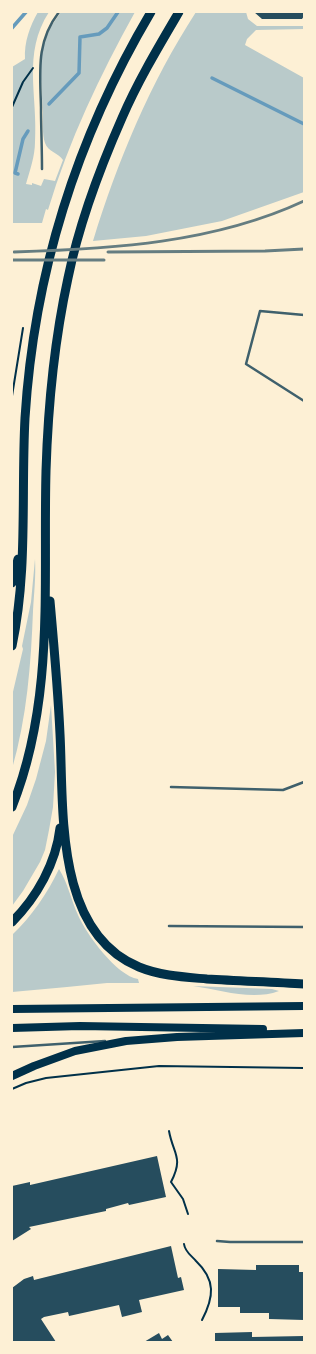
<!DOCTYPE html>
<style>
body{margin:0}
#map{position:relative;width:316px;height:1354px;overflow:hidden;background:#fdf0d5;font-family:Cabin,sans-serif}
canvas{display:block}
.frame{position:absolute;inset:0;border:13px solid #fdf0d5;pointer-events:none}
</style>
<div id="map">
<canvas width="316" height="1354"></canvas>
<div class="frame"></div>
</div>
<script>
const g = document.querySelector('canvas').getContext('2d');
g.lineJoin = 'round';
function paint(path, color) { g.fillStyle = color; g.fill(path, 'evenodd'); }
function stroke(path, color, width, dash) { g.strokeStyle = color; g.lineWidth = width; g.lineCap = dash ? 'butt' : 'round'; g.setLineDash(dash || []); g.stroke(path); }
const green = new Path2D(`
 M38,12H49C22,54 38,95 35,142C35,156 30,170 26,184L32,185V183L41,186L44,179L55,181L63,160C59,153 48,152 45,143C42,134 43,122 43,112C42,92 38,58 45,39C49,29 55,20 61,12H135C100,75 69,140 48,210L46,209L42,223H12V67L25,59C24,42 30,26 38,12Z
 M196,12H246L248,19L257,26H304V29L256,30L247,39L245,45L304,78V192L222,221L146,236L93,241C118,160 150,83 196,12Z
 M35,559C36,576 34,594 33,611C31,664 27,717 12,769V696L23,649L22,646L31,602Z
 M51,705L55,772L53,807L49,830L45,850L40,862L23,891L12,906V837L27,805L36,779L46,741Z
 M59,869C68,883 71,900 78,915C86,934 117,976 138,979L139,983H107L67,987L12,992V935C32,916 47,894 59,869Z
 M193,986L272,989L279,991C252,1001 221,990 193,986Z`);
const stream = new Path2D(`
 M12,28L26,12
 M212,78L304,124
 M49,104L79,73L80,37L99,34L107,28L118,12
 M18,174L15,173L23,139L28,131`);
const building = new Path2D(`
 M254,12H304V16L302,19H262Z
 M157,1156L166,1197L129,1205L128,1203L106,1209V1211L29,1227L31,1229L12,1241V1186L30,1182V1185Z
 M171,1246L178,1278L181,1277L184,1290L139,1300L142,1312L122,1317L119,1305L69,1316L68,1312L44,1317L41,1319L56,1342H12V1288L24,1279L33,1276L34,1280Z
 M256,1265H299V1272H304V1320L269,1319V1313H240V1307H218V1269L256,1270Z
 M252,1332V1337L304,1336V1342H215V1333Z
 M159,1333L162,1339L168,1335L173,1342H144Z`);
const path = new Path2D(`
 M12,107L23,82L33,68
 M12,396L23,328
 M12,1089L26,1083L46,1078L159,1066L304,1068
 M169,1131C173,1154 184,1157 171,1182L183,1199L188,1214
 M184,1244C185,1252 191,1255 196,1261C216,1280 214,1297 202,1320`);
const service = new Path2D(`
 M42,169C42,148 41,127 41,107C40,71 36,42 59,12
 M304,315L260,311L246,364L304,401
 M171,787L283,790L304,782
 M169,926L304,927
 M12,1047L105,1041
 M217,1241L230,1242H304`);
const primary = new Path2D(`
 M12,1009L304,1006
 M12,1028L80,1026L263,1029
 M12,1076L34,1066L75,1051L126,1041L177,1037L304,1033`);
const trunk = new Path2D(`
 M12,583L18,559
 M50,601C54,646 58,690 60,734C64,809 54,932 139,967C161,976 184,977 207,979C239,981 272,982 304,984
 M12,646C28,571 21,494 25,418C34,273 77,137 151,12
 M12,807C55,700 43,584 46,471C48,406 54,342 68,278C79,224 100,168 122,118C138,81 159,46 179,12
 M12,922C37,897 56,863 60,828`);
const rail = new Path2D(`
 M14,252C112,249 214,243 304,201
 M108,252L265,251L304,249
 M12,260H104`);
paint(green, '#b9caca');
stroke(stream, '#669bbc', 3.5);
paint(building, '#264d5e');
stroke(path, '#003049', 2);
stroke(service, '#3f606c', 2.5);
stroke(primary, '#003049', 8);
stroke(trunk, '#003049', 9);
stroke(rail, '#657d81', 3);
</script>
